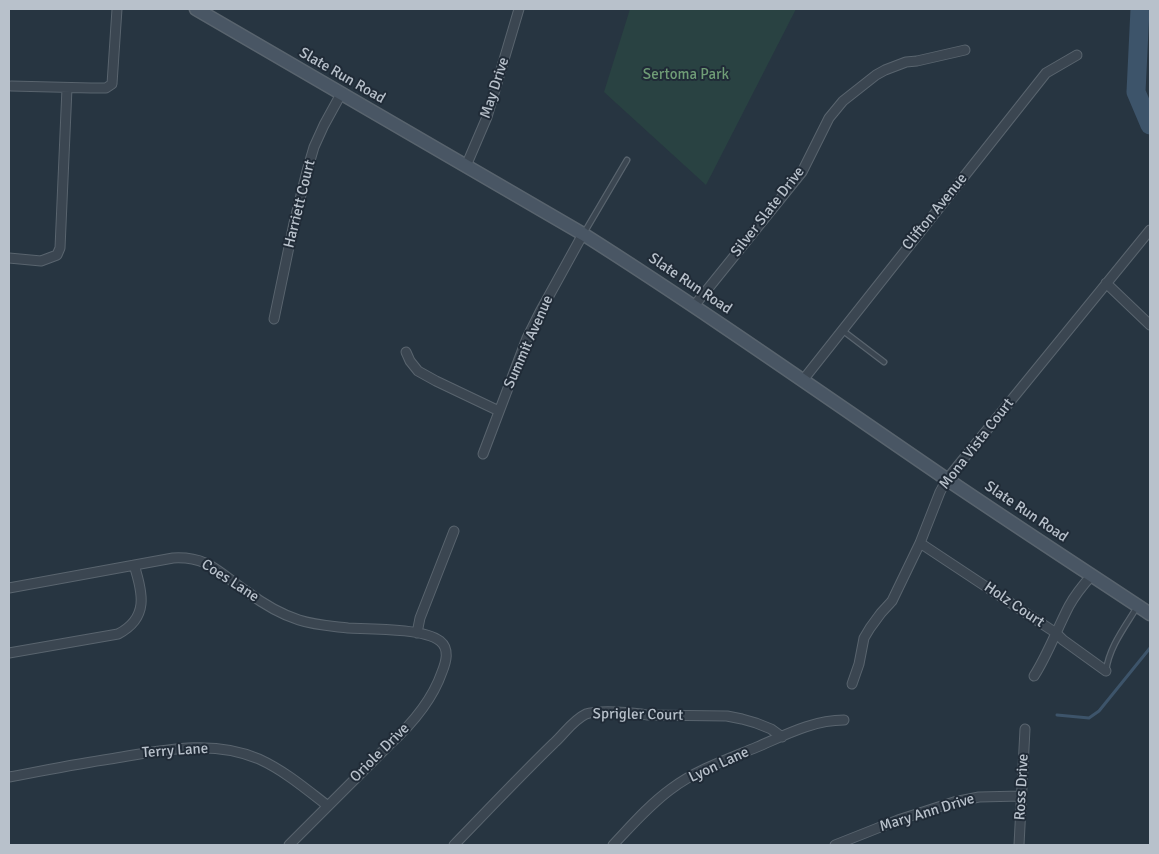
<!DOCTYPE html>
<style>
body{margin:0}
#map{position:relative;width:1159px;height:854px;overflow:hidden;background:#273541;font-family:Signika,sans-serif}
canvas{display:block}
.frame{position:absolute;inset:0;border:10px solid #b8c1cb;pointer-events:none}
</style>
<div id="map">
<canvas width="1159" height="854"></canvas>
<div class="frame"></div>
</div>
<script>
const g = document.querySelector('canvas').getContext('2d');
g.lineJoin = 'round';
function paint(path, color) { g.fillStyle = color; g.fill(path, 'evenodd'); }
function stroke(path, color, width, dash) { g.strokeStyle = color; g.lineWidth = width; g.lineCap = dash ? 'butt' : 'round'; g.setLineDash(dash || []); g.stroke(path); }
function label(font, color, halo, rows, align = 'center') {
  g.font = font + ' Signika,sans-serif'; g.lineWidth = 4; g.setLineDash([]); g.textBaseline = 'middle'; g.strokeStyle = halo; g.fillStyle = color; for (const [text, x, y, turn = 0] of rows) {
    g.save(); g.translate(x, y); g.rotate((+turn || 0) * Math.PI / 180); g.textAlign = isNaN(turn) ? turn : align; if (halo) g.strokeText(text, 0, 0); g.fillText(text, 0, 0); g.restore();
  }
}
const green = new Path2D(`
 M630,9H796L706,185L604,92Z`);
const stream = new Path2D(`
 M1057,715L1089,718L1099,711L1150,648`);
const river = new Path2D(`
 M1140,9L1136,92L1150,125`);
const lane = new Path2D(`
 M584,233L627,160
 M842,330L884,362
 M1106,671C1109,647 1125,627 1137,607`);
const street = new Path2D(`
 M11,86L91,88H106L112,84L117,9
 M466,166L487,117L519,9
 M9,258L41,261L57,255L60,248L67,88
 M1106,283L1150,325
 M694,306L802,172L829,118L843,101L876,75L885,70L906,62L917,61L965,50
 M274,319L294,223L307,171L314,147L324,125L341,94
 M406,352L410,361L418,371L436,381L499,411
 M803,380L1046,73L1077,55
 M483,454L527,338L540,312L583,234
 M920,543L1056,633L1063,640L1106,671
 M9,588L173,558C209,556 219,573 246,591C262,603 280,614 299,620C314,625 331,626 348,628C369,629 424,628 440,641C450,649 446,662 442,672C432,701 411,725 389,745L289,845
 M417,633L420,618L454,531
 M9,653L118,634C149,618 143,593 134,565
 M1034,676C1048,654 1057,629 1069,606C1075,595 1083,585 1092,575
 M852,684L859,664L864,638L870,628L881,613L892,601L920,543L940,492L947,479L1150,230
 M9,777C42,771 76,764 110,759C159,751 211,738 259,759C285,771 306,789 328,806
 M454,845C487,811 520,776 554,743C564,734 573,720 586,714C597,710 634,712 647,715L727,716L742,719L756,723L771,729L782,737
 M613,845C631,826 649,805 671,789C696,770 728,759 757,747C785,735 813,720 844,720
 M835,845L898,820L954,802L979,797L1021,796
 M1019,845L1025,729`);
const secondary = new Path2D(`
 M196,9L583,234C706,312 825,396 945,478C1013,524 1082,569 1150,614`);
const parkNames = [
 ["Sertoma Park",686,75]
];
const streetNames = [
 ["Slate Run Road",342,76,30],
 ["May Drive",495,88,-72],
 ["Harriett Court",300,204,-76],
 ["Silver Slate Drive",768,212,-52],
 ["Clifton Avenue",935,212,-51],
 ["Slate Run Road",690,284,34],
 ["Summit Avenue",529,342,-66],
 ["Mona Vista Court",977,444,-52],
 ["Slate Run Road",1026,512,34],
 ["Coes Lane",230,581,33],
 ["Holz Court",1014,605,34],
 ["Sprigler Court",638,715,1],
 ["Terry Lane",175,751,-4],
 ["Oriole Drive",380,753,-45],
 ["Lyon Lane",719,765,-25],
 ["Ross Drive",1022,787,-87],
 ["Mary Ann Drive",927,813,-17]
];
paint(green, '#294242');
stroke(stream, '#3d546a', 3);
stroke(river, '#3d546a', 19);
stroke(lane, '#59646e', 7);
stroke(street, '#59646e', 11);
stroke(secondary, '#59646e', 15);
stroke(lane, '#3b4651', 4.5);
stroke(street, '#3b4651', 9);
stroke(secondary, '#495664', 12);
label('15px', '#6f9c76', '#202b37', parkNames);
label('15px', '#b8c1cb', '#202b37', streetNames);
</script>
